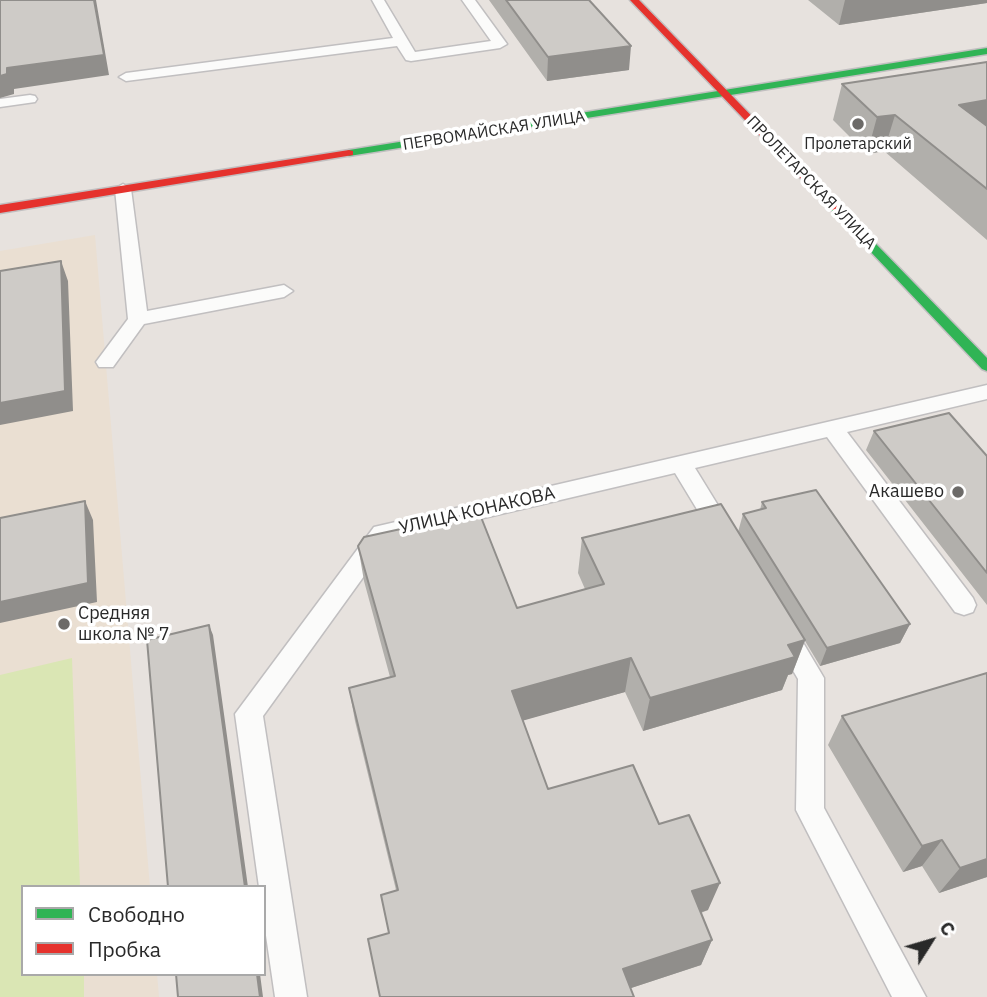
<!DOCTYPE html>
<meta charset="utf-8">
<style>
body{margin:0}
#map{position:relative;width:987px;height:997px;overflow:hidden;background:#e7e2de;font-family:"IBM Plex Sans",sans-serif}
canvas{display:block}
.legend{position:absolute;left:21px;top:885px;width:245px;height:91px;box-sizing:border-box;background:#fff;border:2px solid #a9a9a9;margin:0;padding:9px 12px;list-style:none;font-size:21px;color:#292929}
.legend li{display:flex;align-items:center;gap:14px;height:35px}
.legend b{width:35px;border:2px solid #a9a9a9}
.north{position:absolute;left:896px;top:906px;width:70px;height:70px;-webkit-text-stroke:5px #fff;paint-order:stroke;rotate:53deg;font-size:19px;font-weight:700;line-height:28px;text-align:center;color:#292929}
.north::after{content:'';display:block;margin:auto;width:24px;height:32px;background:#292929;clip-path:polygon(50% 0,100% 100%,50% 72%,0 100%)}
</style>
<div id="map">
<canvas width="987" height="997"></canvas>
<ul class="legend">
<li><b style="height:9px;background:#30b455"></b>Свободно</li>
<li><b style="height:9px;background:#e5322d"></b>Пробка</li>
</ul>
<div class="north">С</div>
</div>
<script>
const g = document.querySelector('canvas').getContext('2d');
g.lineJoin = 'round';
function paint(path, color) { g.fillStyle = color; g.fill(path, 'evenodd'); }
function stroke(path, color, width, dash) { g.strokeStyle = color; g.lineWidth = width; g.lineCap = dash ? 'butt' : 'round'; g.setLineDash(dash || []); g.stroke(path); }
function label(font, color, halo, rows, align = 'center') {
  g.font = font + ' "IBM Plex Sans",sans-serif'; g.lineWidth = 7; g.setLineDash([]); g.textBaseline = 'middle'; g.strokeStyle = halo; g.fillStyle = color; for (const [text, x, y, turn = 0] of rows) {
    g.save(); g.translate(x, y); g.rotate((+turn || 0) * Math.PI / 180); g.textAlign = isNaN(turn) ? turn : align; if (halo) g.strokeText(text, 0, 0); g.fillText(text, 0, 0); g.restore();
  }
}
const education = new Path2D(`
 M95,235L150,887H23V974H157L159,997H0V251Z`);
const pitch = new Path2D(`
 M72,658L80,887H23V974H84V997H0V675Z`);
const lane = new Path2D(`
 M372,0H384L415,52L491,41L462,0H475L507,44L500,48L411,61L406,60L397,46L126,81L119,77L126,73L393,38Z
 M30,95L35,96L37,99L35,102L0,107V99Z
 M123,184L131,189L147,311L284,285L293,291L284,297L144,324L113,367H99L96,362L128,319L115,189Z
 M987,385V399L847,432L973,598L976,605L973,612L964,615L955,612L827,437L695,468L735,533L731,539L723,542L715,539L675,473L390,540L263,716L307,997H275L264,922V887H259L235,714L374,527Z
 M783,620L792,624L824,678V808L926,997H892L796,810L798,679L770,631L774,624Z`);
const fast = new Path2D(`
 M987,48V54L349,156L343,153L349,150Z
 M835,204L839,206L987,358V371L982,369L831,210L829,208Z`);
const jam = new Path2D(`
 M630,0H639L839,206V210H831Z
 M349,150L353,151V155L0,213V205Z`);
const wall = new Path2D(`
 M489,0H589L629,70L547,81Z
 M808,0H987V3L839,25Z
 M987,62V240L884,151L867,154L833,120L842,84Z
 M874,431L987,456V605L866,450Z
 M762,502L910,624L900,643L820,666L805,641L792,674L788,675L782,690L643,731L625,692L523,720L548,789L659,824L708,910L701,913L712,940L701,965L631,988L389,933L396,890L355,721L349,688L390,677L364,581L358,546L517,608L585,589L578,573L582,538L738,532L743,514L760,510Z
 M987,673V877L939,893L922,866L903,872L828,745L842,716Z`);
const shadedWall = new Path2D(`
 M94,0H96L109,75L14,89V94L0,98V76L7,68Z
 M845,0H987V3L839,25Z
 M631,46L629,70L547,81L548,57Z
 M987,100V135L959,105Z
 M895,115L884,151L867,154L877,117Z
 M61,261L68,281L73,411L0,425V403Z
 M85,501L93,520L97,602L0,623V602Z
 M910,624L900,643L820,666L827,648Z
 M209,625L213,635L248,887H245Z
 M805,640L792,674L788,675L782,690L643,731L650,698L788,645Z
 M631,658L625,692L511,724L512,691Z
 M942,840L922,866L903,872L922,846Z
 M987,859V877L939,893L960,868Z
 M720,883L708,910L682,918L692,891Z
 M712,940L701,965L616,993L623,969Z
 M257,974H260L263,997H260Z`);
const building = new Path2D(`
 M0,0H94L104,55L7,68V74L0,76Z
 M506,0H589L631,46L548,57Z
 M987,62V100L959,105L987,126V189L895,115L877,117L842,84Z
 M61,261L65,391L0,403V271Z
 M949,413L987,456V573L874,431Z
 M816,490L910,624L827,648L743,514L766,508L762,502Z
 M85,501L88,583L0,602V518Z
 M721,504L805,640L788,645L795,657L650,698L631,658L512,691L548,789L633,765L659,824L689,815L720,883L692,891L712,940L623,969L634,997H380L368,939L389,933L381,895L398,890L349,688L395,676L358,546L364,537L479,512L517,608L604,584L582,538Z
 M209,625L245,887H168L147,640Z
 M987,673V859L960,868L942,840L922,846L842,716Z
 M176,974H257L260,997H178Z`);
const markers = [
 [858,124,7,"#6c6a68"],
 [958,492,7,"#6c6a68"],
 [64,624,7,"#6c6a68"]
];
const farStreetnames = [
 ["ПЕРВОМАЙСКАЯ УЛИЦА",494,131,-9],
 ["ПРОЛЕТАРСКАЯ УЛИЦА",811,183,46]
];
const farPoinames = [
 ["Пролетарский",858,144]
];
const poiNames = [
 ["Акашево",944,492],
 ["Средняя",78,614,"left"],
 ["школа № 7",78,635,"left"]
];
const streetNames = [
 ["УЛИЦА КОНАКОВА",477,511,-13]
];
paint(education, '#eadfd2');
paint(pitch, '#dae6b4');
stroke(lane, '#c1bfc0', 3);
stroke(fast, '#c1bfc0', 3);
stroke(jam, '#c1bfc0', 3);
paint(lane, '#fbfbfa');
paint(fast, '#30b455');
paint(jam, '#e5322d');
paint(wall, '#b1afab');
paint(shadedWall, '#908e8b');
paint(building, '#cecbc7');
stroke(building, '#908e8b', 2);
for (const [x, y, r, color] of markers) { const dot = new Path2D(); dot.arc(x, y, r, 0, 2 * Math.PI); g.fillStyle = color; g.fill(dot); stroke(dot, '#fff', 2.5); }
label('16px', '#292929', '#fff', farStreetnames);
label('16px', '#292929', '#fff', farPoinames);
label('18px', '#292929', '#fff', poiNames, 'right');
label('18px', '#292929', '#fff', streetNames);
</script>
